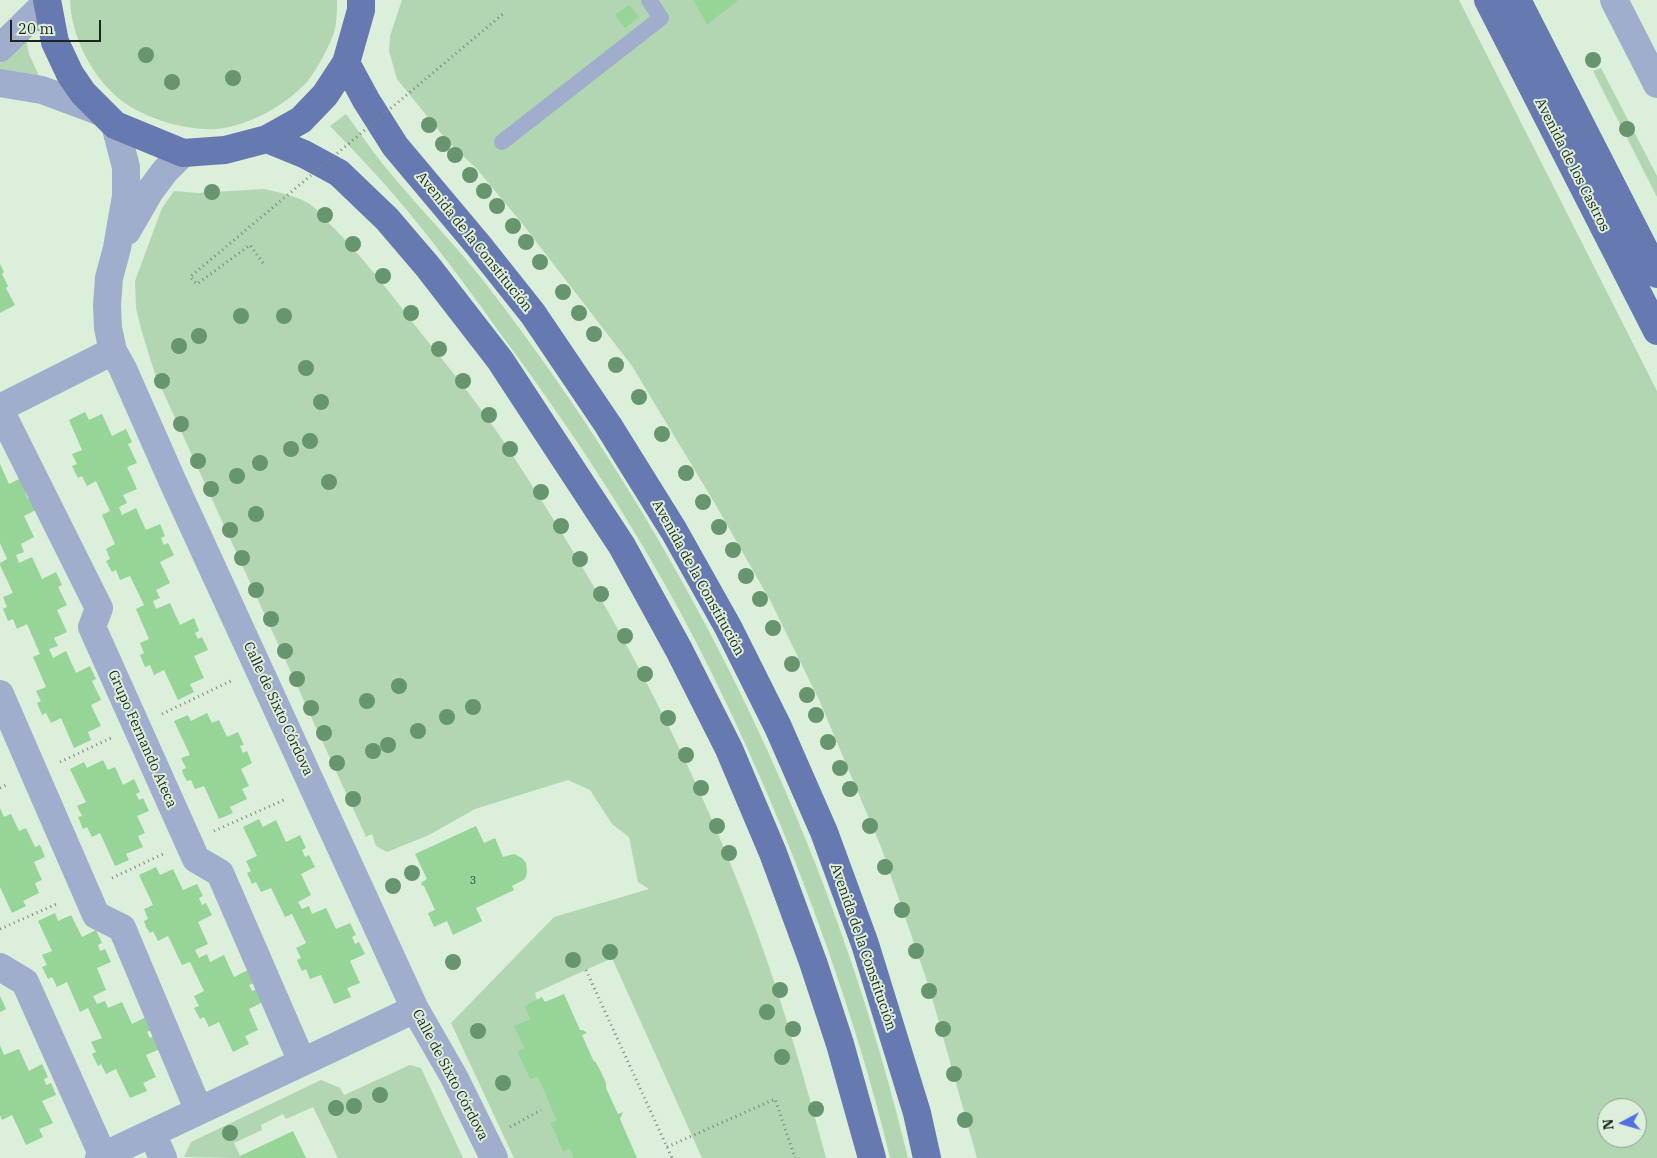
<!DOCTYPE html>
<meta charset="utf-8">
<style>
body{margin:0}
#map{position:relative;width:1657px;height:1158px;overflow:hidden;background:#dcefdb;font-family:"IBM Plex Serif",serif}
canvas{display:block}
.north{position:absolute;left:1597px;top:1098px;width:50px;height:50px;box-sizing:border-box;background:#dcefdb;border:1px solid #909e8f;border-radius:50%;rotate:264deg;font-size:14px;font-weight:700;line-height:20px;text-align:center;color:#1d241d}
.north::after{content:'';display:block;margin:auto;width:18px;height:22px;background:#526fe4;clip-path:polygon(50% 0,100% 100%,50% 72%,0 100%)}
.scale{position:absolute;left:10px;top:20px;width:91px;height:22px;box-sizing:border-box;border:2px solid #1d241d;border-top:0;padding-left:6px;font-size:15px;line-height:18px;white-space:nowrap;color:#1d241d;-webkit-text-stroke:4px #dcefdb;paint-order:stroke}
</style>
<div id="map">
<canvas width="1657" height="1158"></canvas>
<div class="north">N</div>
<div class="scale">20 m</div>
</div>
<script>
const g = document.querySelector('canvas').getContext('2d');
g.lineJoin = 'round';
function paint(path, color) { g.fillStyle = color; g.fill(path, 'evenodd'); }
function stroke(path, color, width, dash) { g.strokeStyle = color; g.lineWidth = width; g.lineCap = dash ? 'butt' : 'round'; g.setLineDash(dash || []); g.stroke(path); }
function label(font, color, halo, rows, align = 'center') {
  g.font = font + ' "IBM Plex Serif",serif'; g.lineWidth = 4; g.setLineDash([]); g.textBaseline = 'middle'; g.strokeStyle = halo; g.fillStyle = color; for (const [text, x, y, turn = 0] of rows) {
    g.save(); g.translate(x, y); g.rotate((+turn || 0) * Math.PI / 180); g.textAlign = isNaN(turn) ? turn : align; if (halo) g.strokeText(text, 0, 0); g.fillText(text, 0, 0); g.restore();
  }
}
const green = new Path2D(`
 M70,0H337C337,11 337,27 332,38C327,50 315,73 306,83C283,107 248,126 216,129C184,131 140,117 117,97C90,73 71,35 70,0Z
 M402,0H693L707,25L739,0H1459L1657,391V1158H977L929,987L881,847L820,702L771,602L714,502L632,366L521,222L476,168L448,142L397,79L389,51L390,36ZM1607,1108H1637V1138H1607Z
 M26,39L29,54L40,78L0,71V63Z
 M1601,68L1657,176V197L1593,71Z
 M346,114C358,130 369,147 382,163C406,193 432,220 457,249C486,282 512,318 538,354C711,596 839,869 908,1158H890C873,1086 851,1016 827,947C790,842 746,739 695,640C639,532 572,430 500,333C470,291 439,249 406,209C382,180 356,153 330,126Z
 M264,189C278,192 296,196 308,203C317,208 325,220 333,227C365,260 393,296 421,333C446,364 472,396 495,429C599,583 691,752 755,927C783,1003 805,1080 826,1158H702L612,958L535,993L537,1000L524,1006L530,1019L515,1026L524,1048L517,1051L530,1080L537,1077L540,1082L556,1120L550,1123L563,1152L570,1149L573,1158H514L451,1023L554,917L649,889L638,882L629,837L612,824L590,790L568,780L475,809L429,835L387,852L376,846L372,834L366,837L155,374L141,329L136,308L135,281L162,208L174,191L198,193Z
 M410,1065L421,1068L463,1158H338L313,1107L286,1119L283,1114L261,1125L262,1130L234,1143L241,1158L184,1157L191,1142L321,1080L340,1088L344,1095Z`);
const building = new Path2D(`
 M693,0H739L707,25Z
 M629,5L639,17L625,28L615,15Z
 M0,264L4,272L2,274L8,286L6,288L15,305L0,313Z
 M85,412L89,420L102,414L112,436L126,429L132,442L128,444L137,463L127,467L137,489L123,495L127,503L119,507L122,515L136,508L146,530L160,524L165,536L161,538L164,545L168,543L174,555L160,562L170,583L156,590L160,598L153,601L156,609L170,603L180,625L194,618L199,631L195,633L198,639L202,637L208,650L194,656L204,678L190,684L194,692L178,700L164,670L154,675L150,665L145,667L140,655L144,653L140,643L149,639L136,609L144,605L130,576L120,580L116,570L112,572L106,561L110,559L106,549L115,544L102,515L110,511L96,481L87,486L82,476L78,478L72,466L77,464L72,454L82,450L69,420Z
 M0,464L9,484L23,477L29,490L25,492L28,499L32,497L38,509L24,516L34,537L21,544L24,552L16,555L19,563L32,557L42,579L56,572L62,585L58,587L67,605L57,610L67,632L54,638L58,646L49,649L53,658L66,651L76,673L90,666L96,679L92,681L101,700L91,705L101,726L88,732L91,740L74,748L61,718L51,723L46,713L42,715L37,703L41,701L36,691L46,687L33,657L40,654L27,624L17,629L13,619L8,621L3,609L7,607L3,597L13,593L0,565V563L7,559L0,543Z
 M207,713L212,723L219,720L227,737L238,732L244,745L240,746L243,753L247,751L252,763L241,769L249,786L242,789L247,799L230,807L233,813L219,819L204,786L195,789L191,780L187,781L184,776L182,770L186,768L181,758L190,755L174,721L188,715L191,721Z
 M103,760L108,770L115,767L123,785L134,779L140,792L136,794L139,800L143,798L149,811L137,816L145,833L138,836L143,847L126,854L129,860L115,866L100,833L92,837L87,827L83,829L78,817L82,816L77,806L86,802L70,769L84,762L87,768Z
 M0,808L4,817L11,814L19,831L26,828L35,847L40,845L45,857L34,862L42,880L35,883L39,893L23,901L26,906L12,913L0,887Z
 M259,819L263,827L276,820L286,842L300,835L306,848L302,850L305,857L309,855L315,867L301,874L311,895L298,902L302,909L309,906L312,914L326,908L336,929L350,923L356,935L352,937L355,944L359,942L365,954L350,961L360,983L347,988L351,997L334,1004L321,975L310,979L306,969L302,971L299,965L297,960L301,958L296,948L306,943L292,914L285,917L271,888L261,892L256,882L252,884L247,873L251,871L246,861L257,856L243,827Z
 M476,826L484,843L495,838L503,857L514,854L522,858L526,863L527,872L525,879L512,886L514,890L476,908L482,921L453,935L447,921L434,927L428,913L435,910L424,886L421,885L422,882L427,879L415,854Z
 M156,867L160,875L173,869L183,890L197,884L203,896L199,898L202,905L206,903L212,915L198,922L208,944L195,950L199,958L207,954L210,962L224,955L234,977L248,970L254,983L249,985L252,991L257,989L263,1002L249,1009L258,1030L245,1036L249,1044L233,1052L219,1022L209,1027L204,1017L200,1019L194,1008L199,1006L194,996L204,991L190,962L182,965L168,936L158,941L153,931L150,933L146,927L144,921L148,919L144,909L153,905L139,875Z
 M55,913L58,921L71,915L82,937L96,930L102,943L98,945L100,951L105,949L111,962L97,968L106,990L93,996L97,1004L105,1001L108,1008L122,1002L132,1024L146,1017L152,1030L147,1032L150,1038L154,1036L160,1049L146,1055L156,1077L143,1083L147,1091L130,1098L116,1069L106,1074L101,1064L98,1066L92,1054L96,1052L91,1042L102,1038L88,1008L80,1012L67,982L57,987L52,977L48,979L42,967L47,965L42,955L52,951L38,921Z
 M564,994L580,1030H583L587,1033L582,1035L594,1062L595,1061L601,1072L606,1083V1088L618,1114L623,1112L620,1119L637,1158H573L570,1149L563,1152L550,1123L556,1120L540,1082L537,1077L530,1080L517,1051L524,1048L514,1026L530,1019L524,1006L542,997L545,1002Z
 M0,996L6,1009L0,1012Z
 M0,1045L4,1055L19,1049L29,1071L42,1064L48,1077L44,1079L46,1085L51,1083L56,1095L42,1101L53,1123L39,1129L43,1137L26,1145L12,1115L2,1120L0,1115Z
 M293,1131L306,1158H241L240,1156Z`);
const path = new Path2D(`
 M162,714L233,680
 M60,762L111,738
 M0,788L8,784
 M214,831L286,799
 M112,878L163,854
 M0,929L59,903
 M586,970L672,1158
 M510,1127L541,1110
 M667,1147L775,1099L795,1158`);
const lane = new Path2D(`
 M502,142L661,18L649,0`);
const street = new Path2D(`
 M1614,0L1657,84
 M0,48L47,2
 M0,83L42,90L101,112
 M115,125L126,167V196L117,248L109,278L107,305L108,328L113,351L123,369L172,480L415,1009L454,1077L494,1158
 M127,231L150,191L165,171L183,153
 M0,408L113,351
 M0,410L99,608L92,627L196,859L220,873L302,1062
 M0,694L96,915L122,928L199,1111
 M0,967L25,982L103,1156
 M152,1133L163,1158
 M99,1158L415,1009`);
const primary = new Path2D(`
 M47,0L55,42L70,74L83,93L115,125L183,153L225,150L267,139L301,120L325,95L346,63L361,10V0
 M1488,0L1657,331
 M1517,0L1657,274
 M346,63L366,100L395,146L479,246L533,314L608,425L674,531L728,627L778,727L824,832L865,944L917,1113L927,1158
 M267,139L304,154L339,173L387,219L428,267L500,360L622,546L679,650L729,749L773,853L813,962L840,1044L872,1158`);
const pathBridge = new Path2D(`
 M263,263L250,245L197,284L190,277L503,14`);
const trees = [
 [146,55],
 [1593,60],
 [233,78],
 [172,82],
 [429,125],
 [1627,129],
 [443,144],
 [455,155],
 [470,175],
 [484,191],
 [212,192],
 [497,206],
 [325,215],
 [513,226],
 [526,242],
 [353,244],
 [540,262],
 [383,276],
 [563,292],
 [411,313],
 [579,313],
 [241,316],
 [284,316],
 [594,334],
 [199,336],
 [179,346],
 [439,349],
 [616,365],
 [306,368],
 [162,381],
 [463,381],
 [639,397],
 [321,402],
 [489,415],
 [181,424],
 [662,434],
 [310,441],
 [291,449],
 [510,449],
 [198,461],
 [260,463],
 [686,473],
 [237,476],
 [329,482],
 [211,489],
 [541,492],
 [703,502],
 [256,514],
 [561,526],
 [719,527],
 [230,530],
 [733,550],
 [242,558],
 [580,559],
 [746,576],
 [256,590],
 [601,594],
 [760,599],
 [271,619],
 [773,628],
 [625,636],
 [285,651],
 [792,664],
 [645,674],
 [297,679],
 [399,686],
 [807,695],
 [367,701],
 [473,707],
 [311,708],
 [816,715],
 [447,717],
 [668,718],
 [418,731],
 [324,733],
 [828,742],
 [388,745],
 [373,751],
 [686,755],
 [337,763],
 [840,768],
 [701,788],
 [850,789],
 [353,799],
 [717,826],
 [870,826],
 [729,853],
 [885,867],
 [412,873],
 [393,886],
 [902,910],
 [916,951],
 [610,952],
 [573,960],
 [453,962],
 [780,990],
 [929,991],
 [767,1012],
 [793,1029],
 [943,1029],
 [478,1031],
 [782,1057],
 [954,1074],
 [503,1083],
 [380,1095],
 [354,1106],
 [336,1108],
 [816,1109],
 [965,1120],
 [230,1133]
];
const numberNames = [
 ["3",473,881]
];
const streetNames = [
 ["Avenida de los Castros",1572,165,63],
 ["Avenida de la Constitución",474,242,51],
 ["Avenida de la Constitución",698,578,61],
 ["Calle de Sixto Córdova",278,709,65],
 ["Grupo Fernando Ateca",142,739,66],
 ["Avenida de la Constitución",863,947,71],
 ["Calle de Sixto Córdova",450,1075,62]
];
paint(green, '#b1d6b1');
paint(building, '#96d498');
stroke(path, '#7c897b', 3, [1, 4]);
stroke(lane, '#a1adcc', 16);
stroke(street, '#a1adcc', 28);
stroke(primary, '#6779b1', 28);
stroke(pathBridge, '#7c897b', 3, [1, 4]);
g.fillStyle = '#67956e';
for (const [x, y] of trees) { g.beginPath(); g.arc(x, y, 8, 0, 2 * Math.PI); g.fill(); }
label('11px', '#3b503c', null, numberNames);
label('14px', '#1d241d', '#dcefdb', streetNames);
</script>
